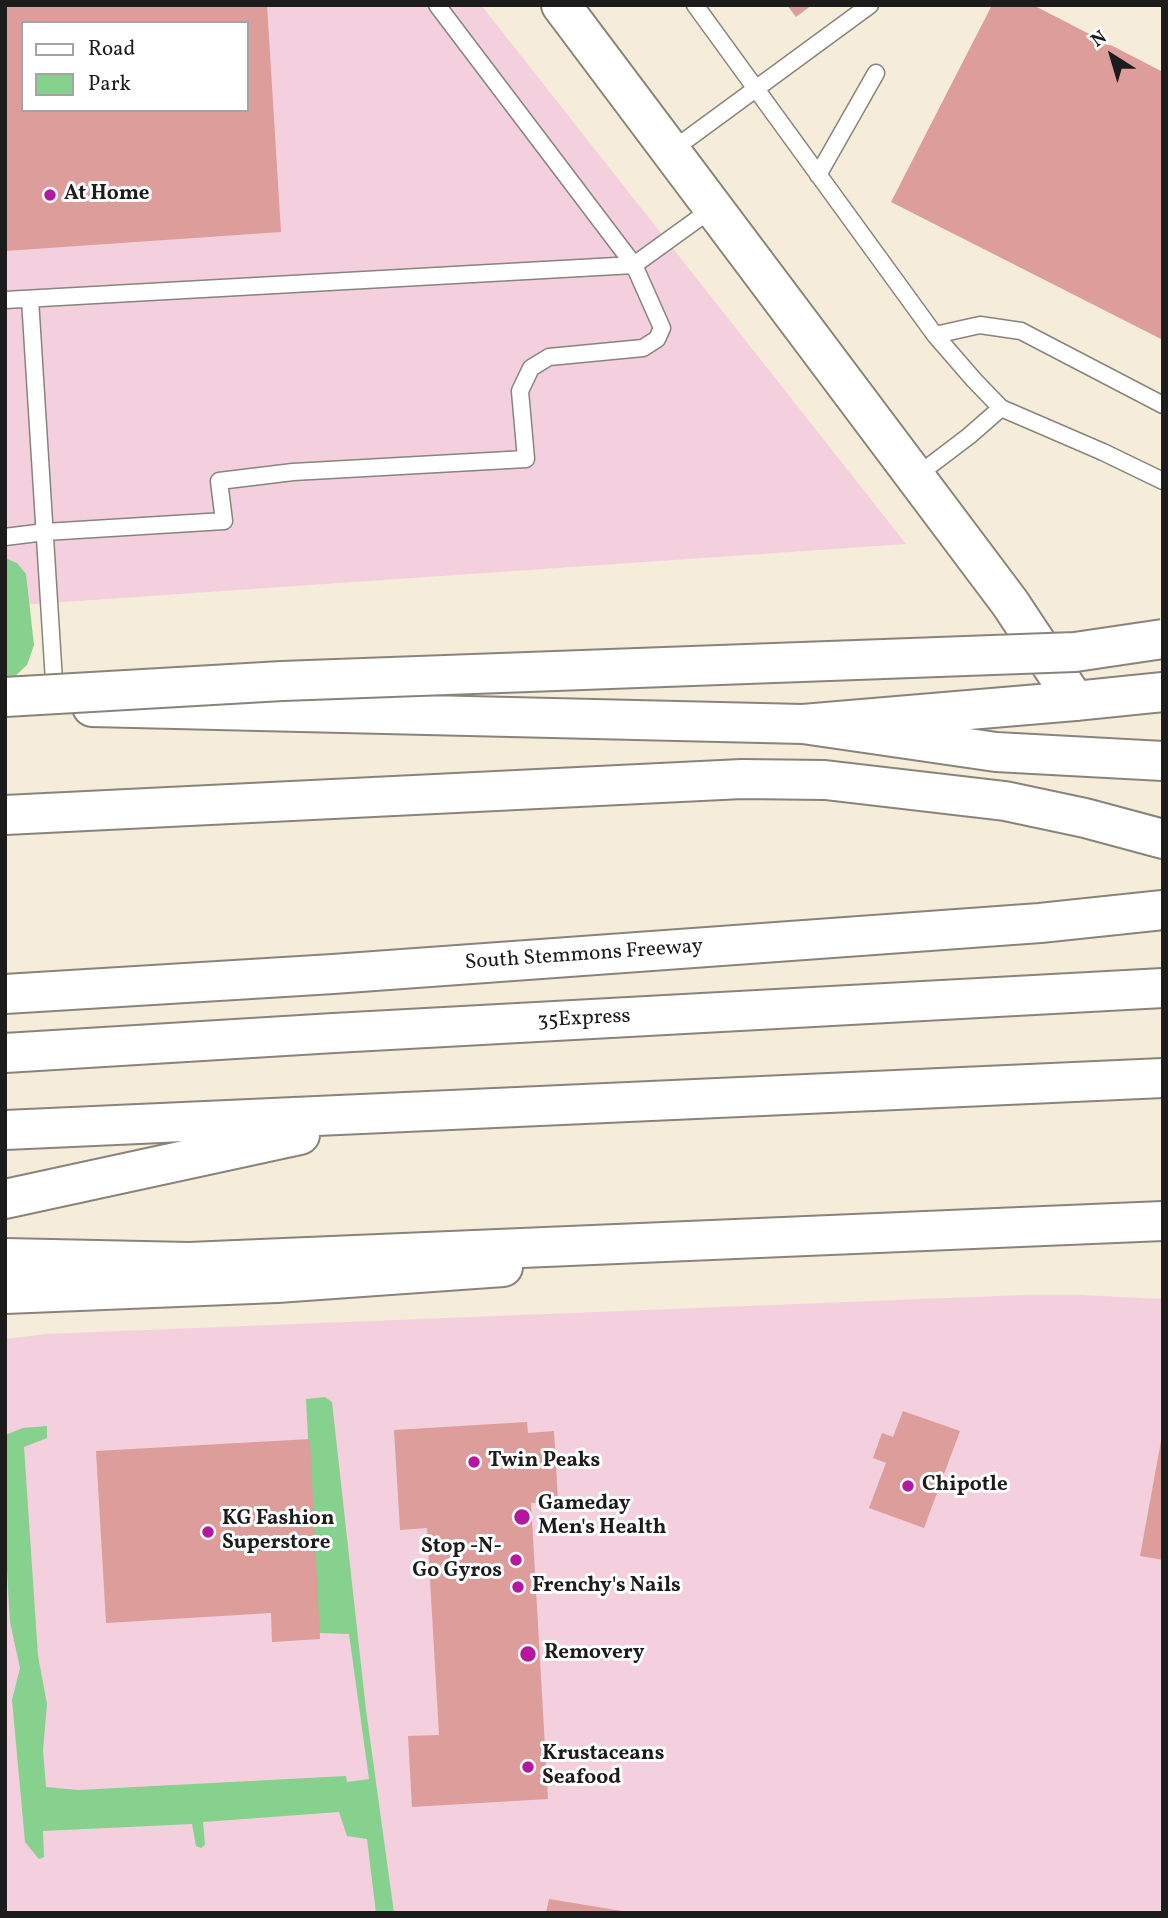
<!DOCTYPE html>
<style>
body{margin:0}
#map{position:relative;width:1168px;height:1918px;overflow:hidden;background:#f5ecda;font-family:Vollkorn,serif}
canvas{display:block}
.frame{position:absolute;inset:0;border:7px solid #1c1c1c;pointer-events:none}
.legend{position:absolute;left:21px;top:21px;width:228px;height:91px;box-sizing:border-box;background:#fff;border:2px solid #a4a4a4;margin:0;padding:9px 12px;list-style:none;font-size:21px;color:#1c1c1c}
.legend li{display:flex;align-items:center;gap:14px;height:35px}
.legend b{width:35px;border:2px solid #a4a4a4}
.north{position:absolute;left:1077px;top:21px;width:70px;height:70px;-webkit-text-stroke:5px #fff;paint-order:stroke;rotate:323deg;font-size:19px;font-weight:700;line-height:28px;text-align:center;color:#1c1c1c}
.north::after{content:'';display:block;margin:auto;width:24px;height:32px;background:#1c1c1c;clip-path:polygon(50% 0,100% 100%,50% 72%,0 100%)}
</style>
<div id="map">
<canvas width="1168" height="1918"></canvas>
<div class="frame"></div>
<ul class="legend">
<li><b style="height:9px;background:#fff"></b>Road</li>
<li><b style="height:19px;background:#86d18e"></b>Park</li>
</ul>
<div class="north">N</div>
</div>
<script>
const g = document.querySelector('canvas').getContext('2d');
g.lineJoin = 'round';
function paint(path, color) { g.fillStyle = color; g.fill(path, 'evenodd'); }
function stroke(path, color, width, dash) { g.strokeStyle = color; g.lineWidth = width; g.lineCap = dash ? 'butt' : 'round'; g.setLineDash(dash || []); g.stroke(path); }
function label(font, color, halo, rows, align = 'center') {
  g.font = font + ' Vollkorn,serif'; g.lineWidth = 6; g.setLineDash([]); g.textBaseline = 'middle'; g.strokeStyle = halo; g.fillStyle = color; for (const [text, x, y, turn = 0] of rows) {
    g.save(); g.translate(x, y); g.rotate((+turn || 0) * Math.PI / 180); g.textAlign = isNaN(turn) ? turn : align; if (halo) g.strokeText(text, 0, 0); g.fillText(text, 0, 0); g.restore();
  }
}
const built = new Path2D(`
 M5,5H481L906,544L5,606ZM23,23H247V110H23Z
 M1023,1295H1081L1163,1299V1913H5V1339L46,1334Z`);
const green = new Path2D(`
 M5,558L17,563L26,574L34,645L27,665L13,678L5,680Z
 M325,1397L332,1402L366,1710L394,1913H376L367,1839L347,1836L339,1812L203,1822L205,1845L201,1848L196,1846L192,1824L43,1831L44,1857L39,1859L25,1842L12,1700L20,1668L10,1622L5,1537V1435L23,1428L47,1426V1438L24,1447L38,1656L47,1704L43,1750L46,1787L78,1790L346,1776L347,1782L369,1779L349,1634L318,1633L306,1399Z`);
const building = new Path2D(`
 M5,5H267L281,232L5,251ZM23,23H247V110H23Z
 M787,5H812L796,17Z
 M992,5H1033L1163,72V340L891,202Z
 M903,1411L960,1431L924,1528L869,1508L886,1463L873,1458L882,1433L893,1437Z
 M527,1422L528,1433L554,1431L558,1501L531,1503L548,1799L412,1807L408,1736L439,1735L427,1528L400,1530L394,1430Z
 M310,1439L320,1639L272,1642L271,1613L106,1623L96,1451Z
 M1161,1441H1163V1560L1140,1556Z
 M549,1899L622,1911V1913H546Z`);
const service = new Path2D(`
 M695,5L935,335L974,380L1001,408L1103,452L1163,481
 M671,151L870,5
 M818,175L876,73
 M30,299L55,697
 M5,300L634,265L437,5
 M935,335L980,325L1021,331L1163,405
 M915,477L969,436L1001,408
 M5,537L45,532L224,521L219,481L293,472L526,459L520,391L531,368L549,357L643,348L657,339L662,328L634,265L713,208`);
const tertiary = new Path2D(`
 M561,5L1010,603L1075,701`);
const secondary = new Path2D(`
 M92,707L803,724L1075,701L1163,692
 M5,1294L277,1283L503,1267`);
const motorway = new Path2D(`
 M803,724L996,752L1163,761
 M5,815L742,779L825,780L1005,801L1085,818L1163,839
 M5,994L333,974L1040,923L1163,910
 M5,1053L334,1033L1163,988
 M5,1130L1163,1078
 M5,1199L300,1135
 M5,1258L189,1262L1163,1221`);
const motorwayBridge = new Path2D(`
 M5,697L282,681L1075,652L1163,639`);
const markers = [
 [50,195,7,"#b5179e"],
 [474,1462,7,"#b5179e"],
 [908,1486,7,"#b5179e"],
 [522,1517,9,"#b5179e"],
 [208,1532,7,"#b5179e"],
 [516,1560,7,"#b5179e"],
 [518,1587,7,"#b5179e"],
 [528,1654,9,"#b5179e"],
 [528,1767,7,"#b5179e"]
];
const poiNames = [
 ["At Home",64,195],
 ["Twin Peaks",488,1462],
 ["Chipotle",922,1486],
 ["Gameday",538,1505],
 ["Men's Health",538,1529],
 ["KG Fashion",222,1520],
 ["Superstore",222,1544],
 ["Stop -N-",502,1548,"right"],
 ["Go Gyros",502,1572,"right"],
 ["Frenchy's Nails",532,1587],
 ["Removery",544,1654],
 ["Krustaceans",542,1755],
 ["Seafood",542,1779]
];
const streetNames = [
 ["South Stemmons Freeway",584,956,-4],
 ["35Express",584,1020,-3]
];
paint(built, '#f4cfdd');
paint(green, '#86d18e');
paint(building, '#dc9d9b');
stroke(service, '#88847b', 19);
stroke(tertiary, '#88847b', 42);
stroke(secondary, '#88847b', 42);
stroke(motorway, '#88847b', 42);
stroke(service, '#fff', 16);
stroke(tertiary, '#fff', 38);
stroke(secondary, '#fff', 38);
stroke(motorway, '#fff', 38);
stroke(motorwayBridge, '#88847b', 42, []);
stroke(motorwayBridge, '#fff', 38);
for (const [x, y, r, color] of markers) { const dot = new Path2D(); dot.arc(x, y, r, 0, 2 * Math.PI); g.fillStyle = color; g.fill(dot); stroke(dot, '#fff', 2.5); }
label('bold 21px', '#1c1c1c', '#fff', poiNames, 'left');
label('21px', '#1c1c1c', '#fff', streetNames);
</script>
